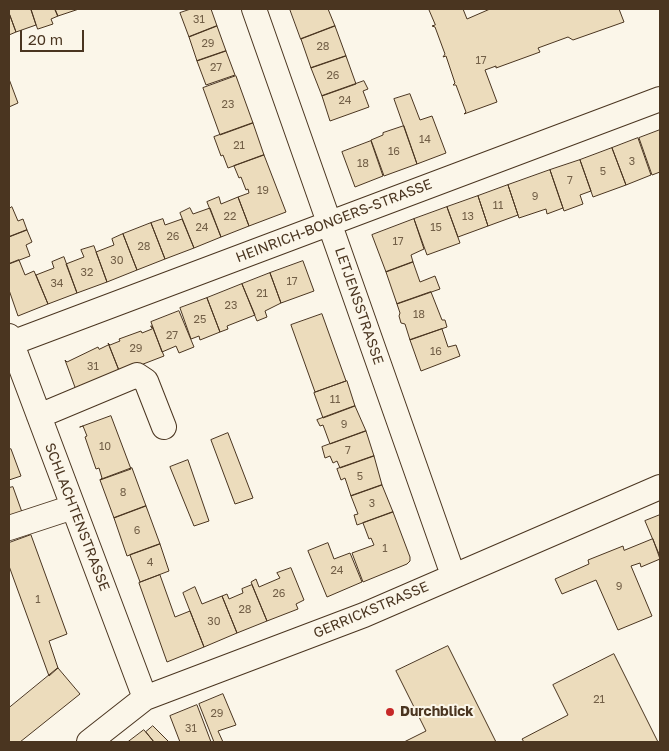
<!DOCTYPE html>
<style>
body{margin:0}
#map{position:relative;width:669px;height:751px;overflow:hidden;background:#fbf6e9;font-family:"Golos Text",sans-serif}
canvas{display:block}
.frame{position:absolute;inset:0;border:10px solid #4a3520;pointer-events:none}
.scale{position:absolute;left:20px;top:30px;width:64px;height:22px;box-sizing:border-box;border:2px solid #4a3520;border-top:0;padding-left:6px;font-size:15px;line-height:18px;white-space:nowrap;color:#4a3520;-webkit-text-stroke:4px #fbf6e9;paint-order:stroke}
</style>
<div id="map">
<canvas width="669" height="751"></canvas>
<div class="frame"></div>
<div class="scale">20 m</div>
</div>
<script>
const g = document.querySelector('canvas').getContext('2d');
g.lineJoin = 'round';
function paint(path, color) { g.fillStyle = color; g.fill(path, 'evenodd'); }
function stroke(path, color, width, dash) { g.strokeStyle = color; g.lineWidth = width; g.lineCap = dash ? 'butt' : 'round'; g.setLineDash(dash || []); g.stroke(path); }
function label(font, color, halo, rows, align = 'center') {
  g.font = font + ' "Golos Text",sans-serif'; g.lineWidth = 4; g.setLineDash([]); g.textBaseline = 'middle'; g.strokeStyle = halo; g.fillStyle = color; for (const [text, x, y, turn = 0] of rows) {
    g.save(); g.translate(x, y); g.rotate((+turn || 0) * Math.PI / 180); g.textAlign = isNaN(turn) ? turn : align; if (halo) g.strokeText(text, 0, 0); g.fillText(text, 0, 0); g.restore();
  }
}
const building = new Path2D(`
 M9,9H31L36,25L16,32L9,13Z
 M31,9H55L58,16L51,19L53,24L38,29Z
 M55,9H79L58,16Z
 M191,9H211L217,26L189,37L180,13Z
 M290,9H328L335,26L301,39Z
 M429,9H463L467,19L490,9H619L624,22L573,40L568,37L538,48L540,52L496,68V66L485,70L497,102L464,114L466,112L456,85H453L455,83L446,56L443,57L445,54L435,27L432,26L435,25Z
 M9,13L16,32L9,35Z
 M217,26L226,51L197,61L189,37Z
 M335,26L346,56L311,68L301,39Z
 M226,51L235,75L206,85L197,61Z
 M346,56L356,84L322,96L311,68Z
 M236,76L253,123L220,135L203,88Z
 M9,79L18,103L9,107Z
 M364,81L368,89L363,91L369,107L330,121L322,96Z
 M410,94L420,120L432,116L446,153L417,164L394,99Z
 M253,123L264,155L228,168L223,155L221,156L214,137Z
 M404,126L417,164L384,176L371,140L383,135V133Z
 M660,130V172L652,175L639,138Z
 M638,138L651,175L626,185L612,148Z
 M371,141L383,176L355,187L342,152Z
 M612,148L626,185L593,197L580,160Z
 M264,155L286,212L249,226L238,197L249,193L248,189L246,190L241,177L239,178L234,166Z
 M580,160L591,191L580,195L583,204L564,211L550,170Z
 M550,170L563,208L547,214L546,209L519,218L508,185Z
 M508,185L518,215L488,226L478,196Z
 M478,196L488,226L458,237L447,207Z
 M219,197L221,204L238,197L249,226L221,237L207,202Z
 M12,207L18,221L23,219L27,230L9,237V209Z
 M447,207L460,243L427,255L414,219Z
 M190,208L193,214L210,208L221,237L194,248L180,213Z
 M163,219L165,225L182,219L194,248L165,259L151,223Z
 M414,219L424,249L411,255L413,262L386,272L372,235Z
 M151,223L165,259L137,270L123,234Z
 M27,230L32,242L26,245L30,256L9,264V237Z
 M123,234L137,270L107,282L96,252L114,245L112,239Z
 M94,246L107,282L77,293L66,264L84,257L81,250Z
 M64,257L77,293L48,304L36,275L54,268L52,262Z
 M19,260L25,275L34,271L48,304L18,316L9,290V264Z
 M303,261L314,291L281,303L270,273Z
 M413,262L420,282L435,276L440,289L397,304L386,272Z
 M270,273L281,303L265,311L267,317L257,321L242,284Z
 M242,284L255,315L227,326L228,329L220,332L207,298Z
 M431,292L442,320H445L447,327L410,340L405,324L401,323L399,316L400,313L397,304Z
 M207,298L220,332L200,340L199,336L191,339L180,308Z
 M179,311L194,347L179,353L176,346L162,352L151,322Z
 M322,314L346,381L315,392L291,325Z
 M151,326H152L164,356L120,373L108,343L110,345L120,341L119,339L141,331L142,333L152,329Z
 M442,329L448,347L456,345L460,356L421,371L410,340Z
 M109,345L120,373L76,390L65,360L67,362L98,347L99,349Z
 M347,381L355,406L323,418L314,393Z
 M355,406L366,431L330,444L323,425L320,426L317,420Z
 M111,416L131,469L100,480L102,478L99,468L96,469L85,437L87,436L83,426L80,427Z
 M366,431L374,456L340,468L337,461L333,463L330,456L325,458L322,447Z
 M228,433L253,498L235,504L211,440Z
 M11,449L21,476L9,480V450Z
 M374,456L382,485L351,496L345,478L341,480L337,469Z
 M188,460L209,521L194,526L170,467Z
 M132,468L146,506L114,518L100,480Z
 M382,485L393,512L357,525L354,515L358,514L351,496Z
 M13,487L23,515L9,521V488Z
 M146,506L160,544L127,556L114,518Z
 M393,512L410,557V561L407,564L363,582L352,553L374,545L371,538L369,539L363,523Z
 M660,515V554H659L645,521Z
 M31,535L67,634L49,641L58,668L49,676L9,566V543Z
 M653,539L660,559L641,567L640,563L631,566L652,616L618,630L596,580L562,594L555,579L589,564L588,560L623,546L624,550Z
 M328,543L334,559L350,553L362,582L327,597L308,551Z
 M160,544L169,571L140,582L130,555Z
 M291,568L304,600L296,604L298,609L267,621L251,582L256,579L259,587L280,578L277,573Z
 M160,575L175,617L190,611L204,647L167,662L139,583Z
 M252,585L267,621L237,633L222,596L227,594L229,599L243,593L242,589Z
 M195,587L202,604L222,596L237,633L204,647L183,593Z
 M448,646L496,742H404L426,731L396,671Z
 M614,654L658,742H524L522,739L568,715L553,685Z
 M58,668L80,694L20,742H9V708Z
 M223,694L236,725L218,731L223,742H214L199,704Z
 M197,705L211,742H180L170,716Z
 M153,726L169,742H154L146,732Z
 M144,730L154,742H128Z`);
const minor = new Path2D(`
 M254,9L453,575
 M9,336L145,698
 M9,344L660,99
 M39,416L137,375L146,381L164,427
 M9,528L73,507
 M89,742L145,698L364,615L660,487`);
const markers = [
 [390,712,5,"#c62828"]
];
const numberNames = [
 ["31",199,20],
 ["29",208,44],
 ["28",323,47],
 ["17",481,61],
 ["27",216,68],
 ["26",333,76],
 ["24",345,101],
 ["23",228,105],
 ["14",425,140],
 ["21",239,146],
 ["16",394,152],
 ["3",632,162],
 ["18",363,164],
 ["5",603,172],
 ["7",570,181],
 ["19",263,191],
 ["9",535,197],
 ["11",498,206],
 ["22",230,217],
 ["13",468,217],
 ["24",202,228],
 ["15",436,228],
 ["26",173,237],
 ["17",398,242],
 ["28",144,247],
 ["30",117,261],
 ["32",87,273],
 ["17",292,282],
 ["34",57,284],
 ["21",262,294],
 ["23",231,306],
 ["18",419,315],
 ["25",200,320],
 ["27",172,336],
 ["29",136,349],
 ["16",436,352],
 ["31",93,367],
 ["11",335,400],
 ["9",344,425],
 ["10",105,447],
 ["7",348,451],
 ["5",360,477],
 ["8",123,493],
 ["3",372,504],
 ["6",137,531],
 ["1",385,549],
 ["4",150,563],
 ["24",337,571],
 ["9",619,587],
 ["26",279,594],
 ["1",38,600],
 ["28",245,610],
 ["30",214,622],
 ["21",599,700],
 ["29",217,714],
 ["31",191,729]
];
const streetNames = [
 ["HEINRICH-BONGERS-STRASSE",334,221,-21],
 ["LETJENSSTRASSE",359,306,71],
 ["SCHLACHTENSTRASSE",77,517,69],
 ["GERRICKSTRASSE",371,610,-23]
];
const poiNames = [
 ["Durchblick",400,712]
];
paint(building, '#ecdcbc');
stroke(building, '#4a3520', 1);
stroke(minor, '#4a3520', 26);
stroke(minor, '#fbf6e9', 24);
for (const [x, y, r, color] of markers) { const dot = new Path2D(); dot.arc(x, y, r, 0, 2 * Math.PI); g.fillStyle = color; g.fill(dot); stroke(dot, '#fbf6e9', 2); }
label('11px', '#725f47', null, numberNames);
label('14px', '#4a3520', '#fbf6e9', streetNames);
label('bold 14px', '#4a3520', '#fbf6e9', poiNames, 'left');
</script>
